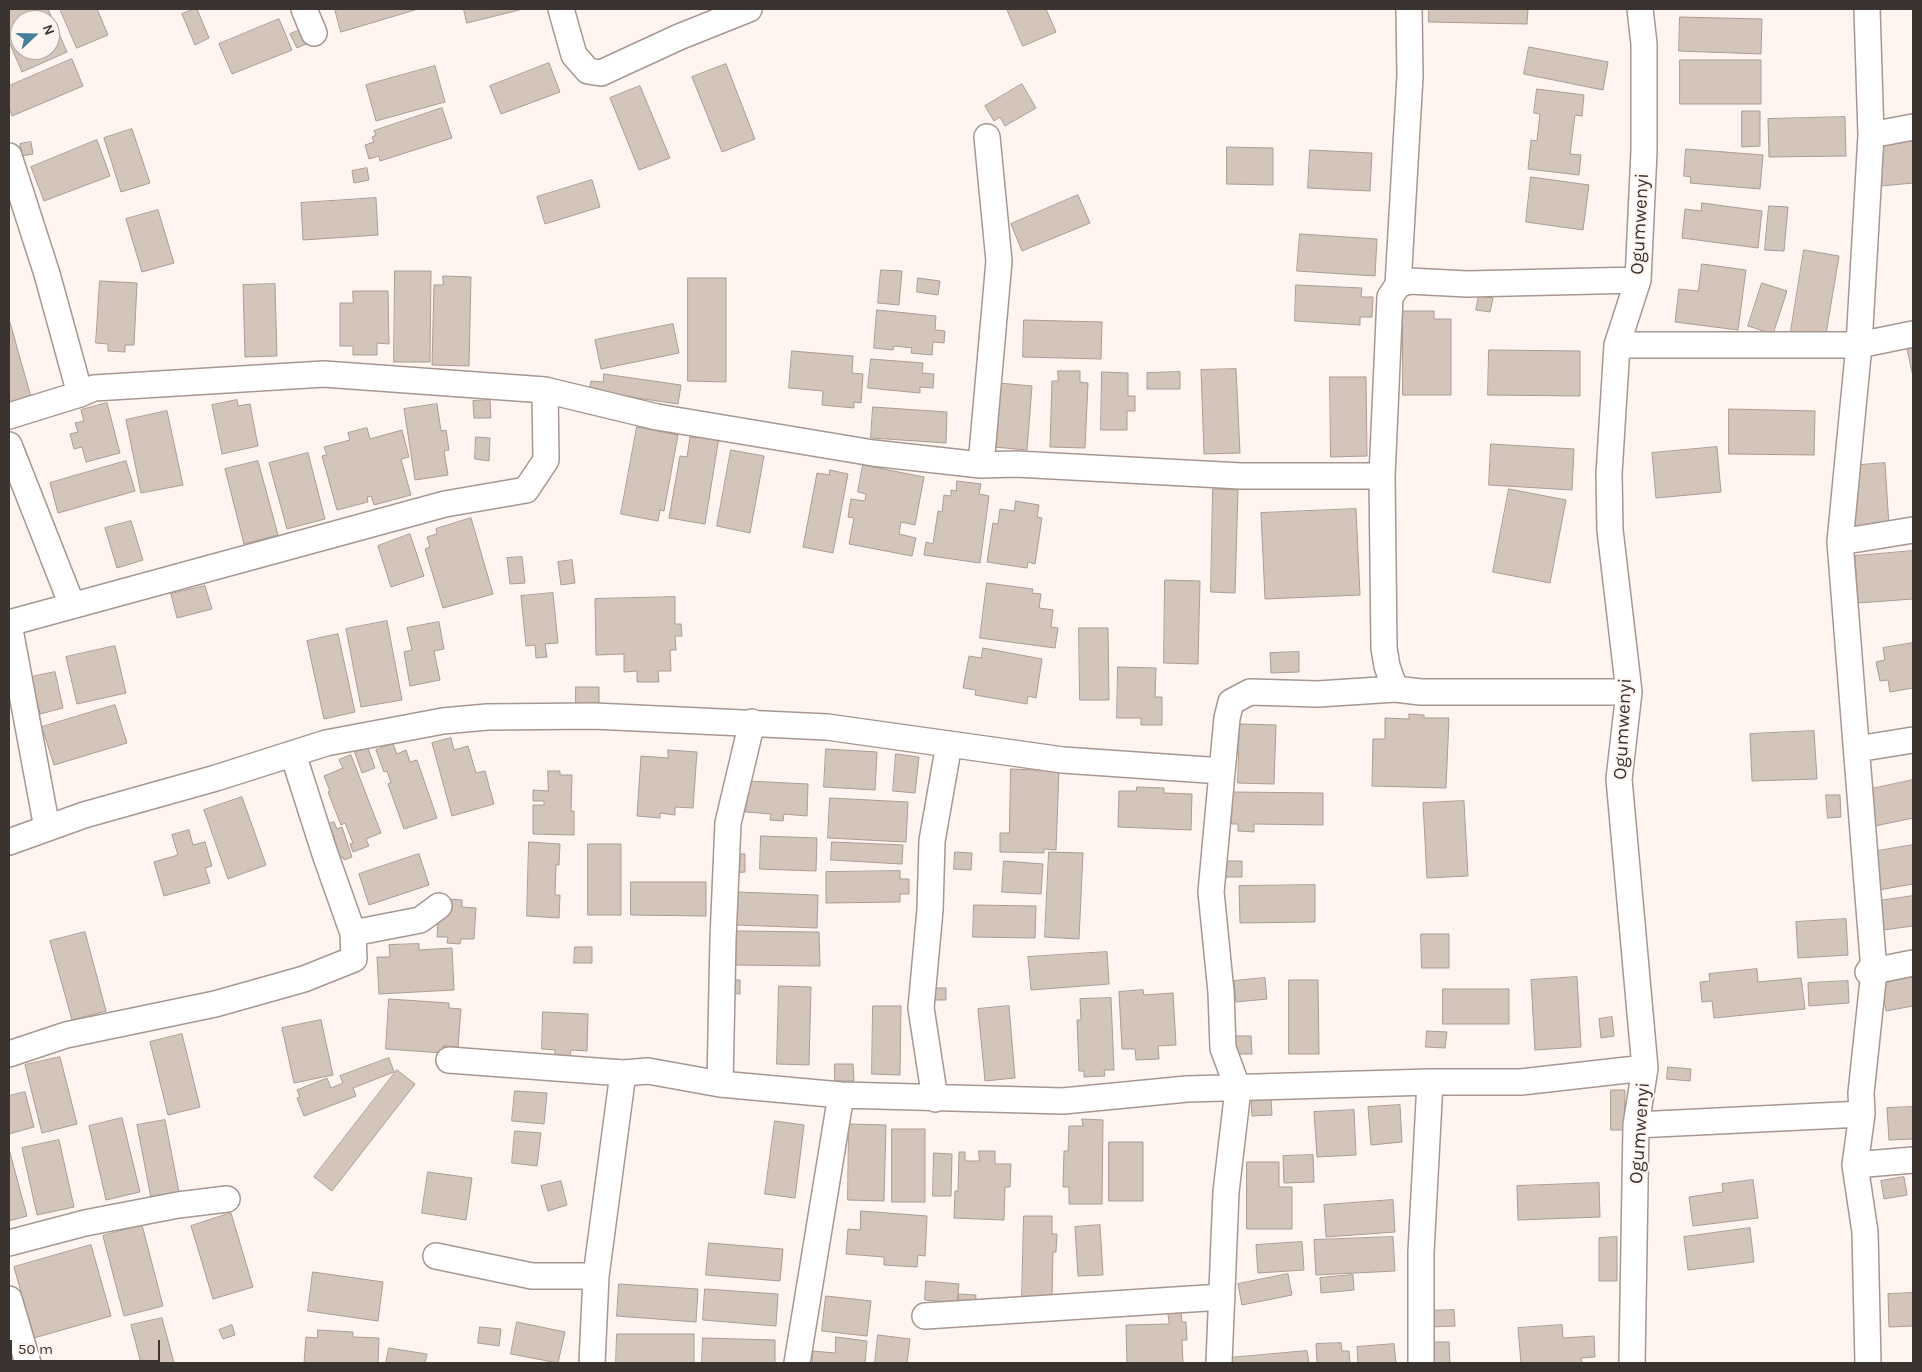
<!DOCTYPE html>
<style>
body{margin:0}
#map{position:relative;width:1922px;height:1372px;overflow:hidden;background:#fff4ef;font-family:Karla,sans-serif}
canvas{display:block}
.frame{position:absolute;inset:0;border:10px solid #3a3330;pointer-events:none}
.north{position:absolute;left:10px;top:10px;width:50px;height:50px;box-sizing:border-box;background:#fff4ef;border:1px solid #b0a7a3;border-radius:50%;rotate:69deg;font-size:14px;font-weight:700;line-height:20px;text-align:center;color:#3a3330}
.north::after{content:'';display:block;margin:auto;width:18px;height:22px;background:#437f96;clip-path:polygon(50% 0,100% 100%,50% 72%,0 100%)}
.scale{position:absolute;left:10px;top:1340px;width:150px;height:22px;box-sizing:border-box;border:2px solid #3a3330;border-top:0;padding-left:6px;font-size:15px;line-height:18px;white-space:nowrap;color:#3a3330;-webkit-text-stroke:4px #fff4ef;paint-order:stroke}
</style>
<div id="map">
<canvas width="1922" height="1372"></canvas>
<div class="frame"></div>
<div class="north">N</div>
<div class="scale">50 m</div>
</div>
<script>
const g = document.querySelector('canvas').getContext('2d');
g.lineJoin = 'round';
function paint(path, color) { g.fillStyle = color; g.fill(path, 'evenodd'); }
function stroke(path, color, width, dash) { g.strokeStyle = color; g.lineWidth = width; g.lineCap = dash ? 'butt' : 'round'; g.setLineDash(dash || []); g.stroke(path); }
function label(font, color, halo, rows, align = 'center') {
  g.font = font + ' Karla,sans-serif'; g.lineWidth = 4; g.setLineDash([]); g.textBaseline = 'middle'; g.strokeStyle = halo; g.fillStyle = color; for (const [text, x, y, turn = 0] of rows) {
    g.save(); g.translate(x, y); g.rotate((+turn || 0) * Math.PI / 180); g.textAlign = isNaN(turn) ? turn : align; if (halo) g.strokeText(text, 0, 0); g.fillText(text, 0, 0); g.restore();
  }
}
const building = new Path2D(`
 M9,9H48L67,52L22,72L9,42ZM20,20H50V50H20Z
 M60,9H97L108,35L77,48Z
 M194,9H197L209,38L195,45L182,14Z
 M335,9H414L415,10L341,32Z
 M464,9H523L467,23Z
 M1007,9H1046L1056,32L1023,46Z
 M1429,9H1528L1527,24L1429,22Z
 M1680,17L1762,19L1761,54L1679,51Z
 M279,19L292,50L232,74L219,44Z
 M300,30L306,44L297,48L290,34Z
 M1529,47L1608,62L1603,90L1524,74Z
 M72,59L83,86L12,116L9,108V86Z
 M1680,60H1761V104H1680Z
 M549,63L560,92L501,114L490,86Z
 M726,64L755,139L722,152L692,77Z
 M435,66L445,102L376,121L366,85Z
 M1022,84L1036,108L1005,126L1000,117L994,121L985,106Z
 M640,86L670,158L639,170L610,98Z
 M1537,89L1584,95L1582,116L1575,115L1570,154L1581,155L1579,175L1528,169L1531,140L1537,141L1540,114L1534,113Z
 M442,108L452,138L380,161L379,156L369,159L365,145L374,142L372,137L376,135L374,131Z
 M1742,111H1760V146L1742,147Z
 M1845,117L1846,156L1769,157L1768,119Z
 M132,129L150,183L121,192L104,138Z
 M97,140L110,176L44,201L31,167Z
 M1913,141V183L1881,186L1876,145Z
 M31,142L33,154L22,156L20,144Z
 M1227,147L1273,148V185L1227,184Z
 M1686,149L1763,155L1760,189L1690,183L1691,177L1684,176Z
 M1310,150L1372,153L1370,191L1308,188Z
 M367,168L369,180L354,183L352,171Z
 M1531,177L1589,185L1583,230L1526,222Z
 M592,180L600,207L545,224L537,197Z
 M1078,195L1090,223L1022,251L1011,224Z
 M376,198L378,235L303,240L301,203Z
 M1702,203L1762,211L1758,248L1682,238L1685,209L1701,211Z
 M1769,206L1788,207L1784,251L1765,250Z
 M158,210L174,263L142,272L126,219Z
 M1300,234L1377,239L1375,276L1297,271Z
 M1804,250L1839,256L1826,334L1809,331L1808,340L1790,337Z
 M1702,264L1746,270L1738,330L1675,322L1679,289L1698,291Z
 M881,270L902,271L899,305L878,303Z
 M395,271H431L430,362H394Z
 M443,276L471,277L469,366L432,365L434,285H443Z
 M688,278H726V382L688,381Z
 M918,278L940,281L938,295L917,292Z
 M100,281L137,283L134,345H125V352L108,351V344L96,343Z
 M1762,283L1787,291L1773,334L1748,326Z
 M275,284L277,356L245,357L243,285Z
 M1296,285L1362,288L1361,297H1373L1372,317H1360V325L1295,321Z
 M353,291H388L389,344L377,343V355H353V346H340V303H353Z
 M1479,296L1493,298L1490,312L1476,310Z
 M877,310L936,316L935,330L945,331L944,343L933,342L932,355L911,353L912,348L894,346L893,350L874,348Z
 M1403,311H1434V319H1451V395H1403Z
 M9,319L31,397L9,403Z
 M1024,320L1102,322L1101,359L1023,357Z
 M673,324L679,353L601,369L595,340Z
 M1913,347V376L1907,349Z
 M1489,350L1580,351V396L1488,395Z
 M792,351L853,356L852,373L863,374L861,403L854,402V408L822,405L823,391L789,388Z
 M871,359L923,363L922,373L934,374L933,388L920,387V393L868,388Z
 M1236,369L1240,453L1204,454L1201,370Z
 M1058,371H1080V382L1088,383L1085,448L1050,447L1052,381H1058Z
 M1102,372L1128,373V396H1135V411H1127V430H1101Z
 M1180,372V389H1147V373Z
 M604,374L681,385L678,404L589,391L591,381L603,382Z
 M1330,377H1366L1367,456L1331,457Z
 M999,383L1032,386L1027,450L994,447Z
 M237,400L238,406L250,404L258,446L222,454L212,405Z
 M490,400L491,418H474L473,401Z
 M107,403L120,453L86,462L82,447L74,449L70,434L78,432L75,423L84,421L81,410Z
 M437,404L441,431L446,430L449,450L444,451L448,475L415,480L404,409Z
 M873,407L947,412L946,443L871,438Z
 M1729,409L1815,411L1814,455L1729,454Z
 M167,411L183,485L141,493L126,420Z
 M637,427L678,435L664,511L660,510L658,521L621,514Z
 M367,428L370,439L402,430L409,457L401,459L411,495L374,505L371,496L367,497L368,502L337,510L322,456L327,455L324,447L350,440L348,433Z
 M698,433L719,437L705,524L669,518L680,456L687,457L690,437L697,438Z
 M476,437L490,438L489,461L475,459Z
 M1491,444L1574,449L1572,490L1489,485Z
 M1717,447L1721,492L1656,498L1652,453Z
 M731,450L764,456L750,533L717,526Z
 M308,453L325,519L287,529L269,463Z
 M126,461L135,491L58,513L50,483Z
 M258,461L278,535L244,544L225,469Z
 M1885,463L1889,526L1851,528L1848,466Z
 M863,465L924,477L915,525L901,522L899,534L916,538L912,556L849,544L854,518L848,517L851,499L865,501L866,494L858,492Z
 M830,470L848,474L833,553L803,547L817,473L829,475Z
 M957,481L981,484L979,494L989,496L980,563L924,555L926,542L933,544L938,511L942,512L944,495L951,496V490L956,491Z
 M1213,489L1238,490L1235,593L1211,592Z
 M1509,489L1566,500L1550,583L1493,572Z
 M1016,501L1039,505L1037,517L1042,518L1035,564L1028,562L1027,568L987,562L993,523L998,524L1000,509L1014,511Z
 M1356,509L1360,595L1265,599L1261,513Z
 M471,518L493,594L443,608L425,549L430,547L427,537L437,534L436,529Z
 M131,521L143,560L117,568L105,528Z
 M410,534L424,576L391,587L378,546Z
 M1913,551V599L1858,603L1855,556Z
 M522,557L525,583L510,584L507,558Z
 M572,560L575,583L561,585L558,562Z
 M1165,580L1200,581L1198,664L1164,663Z
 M987,583L1033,589L1032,593L1041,594L1039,608L1053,610L1051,627L1058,628L1055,648L980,638Z
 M205,586L212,609L177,618L171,594Z
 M553,593L558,643L545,644L547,657L536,658L535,645L526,646L521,596Z
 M675,597V624H681L682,636H675L676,650H670L671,671H658L659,682H637V671L624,672V654L596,655L595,599Z
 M387,621L402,700L361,707L346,629Z
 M439,622L444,649L434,651L440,680L410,686L404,652L412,650L407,628Z
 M1079,628H1108L1109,700H1080Z
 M338,634L355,712L324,719L307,641Z
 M1913,643V688L1890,692L1888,680L1880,681L1876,662L1885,660L1883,648Z
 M115,646L126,693L77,704L66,657Z
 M983,648L1042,659L1036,698L1028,696L1027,704L975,695L976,690L963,688L969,656L981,658Z
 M1299,652V672L1271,673L1270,653Z
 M1118,667L1156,668L1155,697H1162V725H1141V718H1117Z
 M55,672L63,708L40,714L31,677Z
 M576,687H599V704H576Z
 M115,705L127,743L54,765L42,727Z
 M1409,714L1424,715V718H1449L1446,788L1372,786L1373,739H1385V718L1409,719Z
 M1240,724L1276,725L1274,784L1238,783Z
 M1814,731L1817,779L1752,781L1750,734Z
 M451,738L454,750L468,746L476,773L485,771L494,804L452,816L432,743Z
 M393,744L397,754L406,750L410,762L417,760L437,818L404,829L388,784L391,783L387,771L384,772L376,750Z
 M367,745L375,768L362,773L354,750Z
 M826,749L877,752L875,790L824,787Z
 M668,750L697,752L693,808L675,807V815L660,813V818L637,816L641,756L668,758Z
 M896,754L919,757L915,793L893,791Z
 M351,755L381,833L366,839L369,846L353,852L350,844L353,843L345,823L341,825L328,792L330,791L324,776L343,768L339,760Z
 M1011,769L1059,771L1056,850L1044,849V853L1000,852V833H1009Z
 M548,771H560V775H572L571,811H574V835L533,834V805H544V801H533V790L548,791Z
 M1913,780V818L1870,827L1862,791Z
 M747,781L808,784L807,816L784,814L783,821L770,820L771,814L746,812Z
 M1137,787L1164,788V793L1192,794L1191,830L1118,827L1119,791H1136Z
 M1233,792L1323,793V825L1254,824V832L1238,831V824H1232Z
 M1826,795H1840L1841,817L1828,818Z
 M242,797L266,865L228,879L204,810Z
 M830,798L908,802L906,842L828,838Z
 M1464,801L1468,876L1427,878L1423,803Z
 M334,822L337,829L342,827L352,857L344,860L343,857L337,859L321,827Z
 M189,830L193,845L205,842L212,866L205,868L210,883L164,896L154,862L178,855L172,835Z
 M761,836L817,838L816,871L760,869Z
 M529,842L560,844L559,865H556L555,895H560L559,918L527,916Z
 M832,842L903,845L902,864L831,860Z
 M588,844H621V915H588Z
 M1913,845V884L1873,891L1866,853Z
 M955,852L972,853L971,870L954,869Z
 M1049,852L1083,853L1079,939L1045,937Z
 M419,854L429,885L369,905L359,874Z
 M731,854H745V872L731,873Z
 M1004,861L1043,864L1041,894L1002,892Z
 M1223,861H1242V877H1223Z
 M900,871V879H909V894H900V902L826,903V872Z
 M631,882H706V916L631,915Z
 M1315,885V922L1240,923L1239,886Z
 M738,892L818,895L817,928L737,925Z
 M1913,896V926L1876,931L1872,902Z
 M449,899L462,900V907L476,908L474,939H461L460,944L447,943L448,937H437L439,905Z
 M974,905L1036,906L1035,938L973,937Z
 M1846,919L1848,955L1798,958L1796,922Z
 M735,931L819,932L820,966L735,965Z
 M85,932L106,1011L72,1020L50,941Z
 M1421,934H1449V968H1422Z
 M419,944V950L452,948L454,990L379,994L377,957H390L389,945Z
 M575,947H592V963H574Z
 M1107,952L1109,984L1031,990L1028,957Z
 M1757,969L1758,982L1801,978L1805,1009L1714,1018L1712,1001L1702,1002L1700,982L1710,981L1709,974Z
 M1577,977L1581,1047L1535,1050L1531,980Z
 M1913,977V1006L1886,1011L1881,984Z
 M1265,978L1267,999L1236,1002L1234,981Z
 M727,980H740V994L726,993Z
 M1289,980H1318L1319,1054H1289Z
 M1848,981L1849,1003L1809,1006L1808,983Z
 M779,986L811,987L809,1065L777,1064Z
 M930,988H946V1000H930Z
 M1443,989H1509V1024H1443Z
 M1143,990L1144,995L1173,993L1176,1045L1158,1046L1159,1059L1136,1060L1135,1049H1122L1119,992Z
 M1111,998L1114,1070H1104L1105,1076L1084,1077V1071H1079L1077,1020H1081L1080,999Z
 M389,999L449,1003V1008L461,1009L458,1047L443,1046V1053L386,1049Z
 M873,1006H901L900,1075L872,1074Z
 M1009,1006L1015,1078L985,1081L978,1009Z
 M543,1012L588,1014L587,1051L571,1050L570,1056L555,1055V1050L542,1049Z
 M1612,1017L1614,1036L1601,1038L1599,1019Z
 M321,1020L333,1075L294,1083L282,1028Z
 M1427,1031L1447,1032L1445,1048L1426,1047Z
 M182,1034L200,1107L168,1115L150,1042Z
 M1236,1036H1251L1252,1054H1237Z
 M60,1057L77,1124L42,1133L25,1065Z
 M389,1058L394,1072L353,1088L356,1096L304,1116L297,1098L300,1097L297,1090L327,1078L331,1088L343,1083L340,1076Z
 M835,1064H853L854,1081H835Z
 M1668,1067L1691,1069L1690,1081L1667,1079Z
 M397,1070L415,1084L332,1191L314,1177Z
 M1611,1090H1625L1624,1130H1611Z
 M515,1091L547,1093L544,1124L512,1121Z
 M25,1092L34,1127L9,1134V1096Z
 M1271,1098L1272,1115L1252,1116L1251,1099Z
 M1400,1105L1402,1142L1371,1145L1368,1107Z
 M1913,1107V1139L1889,1140L1887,1108Z
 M1354,1110L1356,1155L1317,1157L1314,1112Z
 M122,1118L140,1192L106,1200L89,1126Z
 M1082,1119L1103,1120L1102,1204H1069V1187H1063L1064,1151H1068L1069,1126H1083Z
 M165,1120L179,1192L151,1198L137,1125Z
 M775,1121L804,1125L795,1198L765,1194Z
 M849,1124L886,1125L884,1201L848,1200Z
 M892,1129H925V1202H892Z
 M515,1131L541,1133L537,1166L512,1163Z
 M59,1140L74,1207L37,1215L22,1148Z
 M1109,1142H1143V1201H1109Z
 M9,1149L27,1216L9,1221Z
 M979,1151H995V1164H1011L1010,1187H1005L1004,1220L954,1218L955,1191H958L959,1152H965V1161H979Z
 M934,1153L952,1154L951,1196H933Z
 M1313,1155L1314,1182L1284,1183L1283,1156Z
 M1247,1162H1279V1187H1292V1229H1247Z
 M428,1172L472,1178L466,1220L422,1213Z
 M1904,1177L1907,1195L1884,1199L1881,1181Z
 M1753,1180L1758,1218L1693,1226L1689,1197L1723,1192L1722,1184Z
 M561,1181L567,1205L548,1211L541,1186Z
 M1599,1183L1600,1217L1518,1220L1517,1186Z
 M1393,1200L1395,1232L1326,1237L1324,1205Z
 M861,1211L927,1216L925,1256L918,1255L917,1267L884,1265V1257L846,1254L848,1229L860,1230Z
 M231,1213L253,1287L213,1299L191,1226Z
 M1024,1216H1052V1234H1057L1056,1252H1053L1052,1298H1022Z
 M142,1225L163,1306L124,1316L103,1236Z
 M1100,1225L1103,1275L1078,1276L1075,1227Z
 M1750,1228L1754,1262L1688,1270L1684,1237Z
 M1393,1237L1395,1271L1316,1275L1314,1240Z
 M1617,1237V1281H1599V1238Z
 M1302,1242L1304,1270L1258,1273L1256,1245Z
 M709,1243L783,1249L780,1281L706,1275Z
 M91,1245L111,1316L34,1338L14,1267Z
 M313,1272L383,1282L378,1321L308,1311Z
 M1288,1274L1292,1295L1242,1305L1238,1284Z
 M1353,1275L1354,1290L1321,1293L1320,1278Z
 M926,1281L959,1284L957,1303L925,1300Z
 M619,1284L698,1289L696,1322L617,1316Z
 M705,1289L778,1294L776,1326L703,1320Z
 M1913,1293V1326L1889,1327L1888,1294Z
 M959,1294L976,1295L975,1306L959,1305Z
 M826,1296L871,1301L867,1336L822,1331Z
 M1454,1310L1455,1326L1429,1327L1428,1311Z
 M1168,1312H1181L1182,1322H1186L1187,1340H1182L1183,1363H1127L1126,1325L1169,1324Z
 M162,1318L174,1363H141L131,1325Z
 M517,1322L565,1332L558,1363L511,1354Z
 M232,1325L235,1335L223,1339L219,1330Z
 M1562,1325L1563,1338L1594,1336L1595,1357L1581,1358L1582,1363H1521L1518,1328Z
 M480,1327L501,1329L499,1346L478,1343Z
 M318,1330L353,1332V1337L379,1338L378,1363H304L306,1337L317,1338Z
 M617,1334H694V1363H616Z
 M878,1335L910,1339L907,1363H875Z
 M836,1337L867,1341L865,1363H812L813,1351L835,1353Z
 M703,1338L775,1340V1363H702Z
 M1428,1342H1449L1450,1363H1429Z
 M1341,1343L1342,1351H1349L1350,1363H1317L1316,1344Z
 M1394,1344L1396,1363H1358L1357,1347Z
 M389,1348L427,1354L425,1363H386Z
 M1307,1351L1309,1363H1229V1358Z`);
const minor = new Path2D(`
 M304,9L314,33
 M561,9L574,55L588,71L601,73L679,37L749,9
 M1871,135L1913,127
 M9,156L47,274L80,394
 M1398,285L1410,76L1409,9
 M1617,345H1859L1913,334
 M9,416L80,394L94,388L324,374L545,390L657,417L873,453L981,465L1016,464L1241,476H1382
 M9,445L72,605
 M981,465L999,261L987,137
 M1840,542L1913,530
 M9,623L445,504L526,490L546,460L545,390
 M9,624L47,828
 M1629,692H1421L1395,689L1387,666L1384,648L1382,476L1390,297L1398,285L1409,281L1467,284L1638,280
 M1857,749L1913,740
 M9,842L84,815L216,778L326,743L443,721L487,717L594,716L827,727L1063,760L1222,771
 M353,933L420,920L439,906
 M1874,971L1868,972L1913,963
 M9,1054L66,1035L215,1004L304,979L354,959L353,933L325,854L293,754
 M449,1060L623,1073
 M720,1084L723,939L728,823L752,722
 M935,1099L921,1008L930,910L932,841L949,744
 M1862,1114L1855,1165L1865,1232L1868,1363
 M1636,1125L1862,1114L1861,1093L1874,971L1840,542L1859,345L1871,135L1867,9
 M1855,1165L1913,1160
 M9,1243L85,1223L178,1205L227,1199
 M436,1256L532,1276H596
 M9,1299L28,1363
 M925,1316L1222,1297
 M592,1363L596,1276L623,1073L648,1071L720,1084L841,1095L1063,1101L1187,1089L1430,1082H1521L1645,1068
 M797,1363L841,1095
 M1219,1363L1226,1192L1238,1089L1223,1048L1221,992L1211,892L1227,718L1231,702L1250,692L1318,694L1395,689
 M1421,1363V1252L1430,1082
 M1632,1363L1636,1125L1645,1068L1619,779L1629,692L1610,530L1609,474L1617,345L1638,280L1644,151V44L1640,9`);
const streetNames = [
 ["Ogumwenyi",1640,224,-87],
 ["Ogumwenyi",1623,729,-87],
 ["Ogumwenyi",1640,1133,-86]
];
paint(building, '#d4c5bb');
stroke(building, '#ab9c92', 1);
stroke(minor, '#a89790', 28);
stroke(minor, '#fff', 25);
label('19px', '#3a3330', '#fff4ef', streetNames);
</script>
